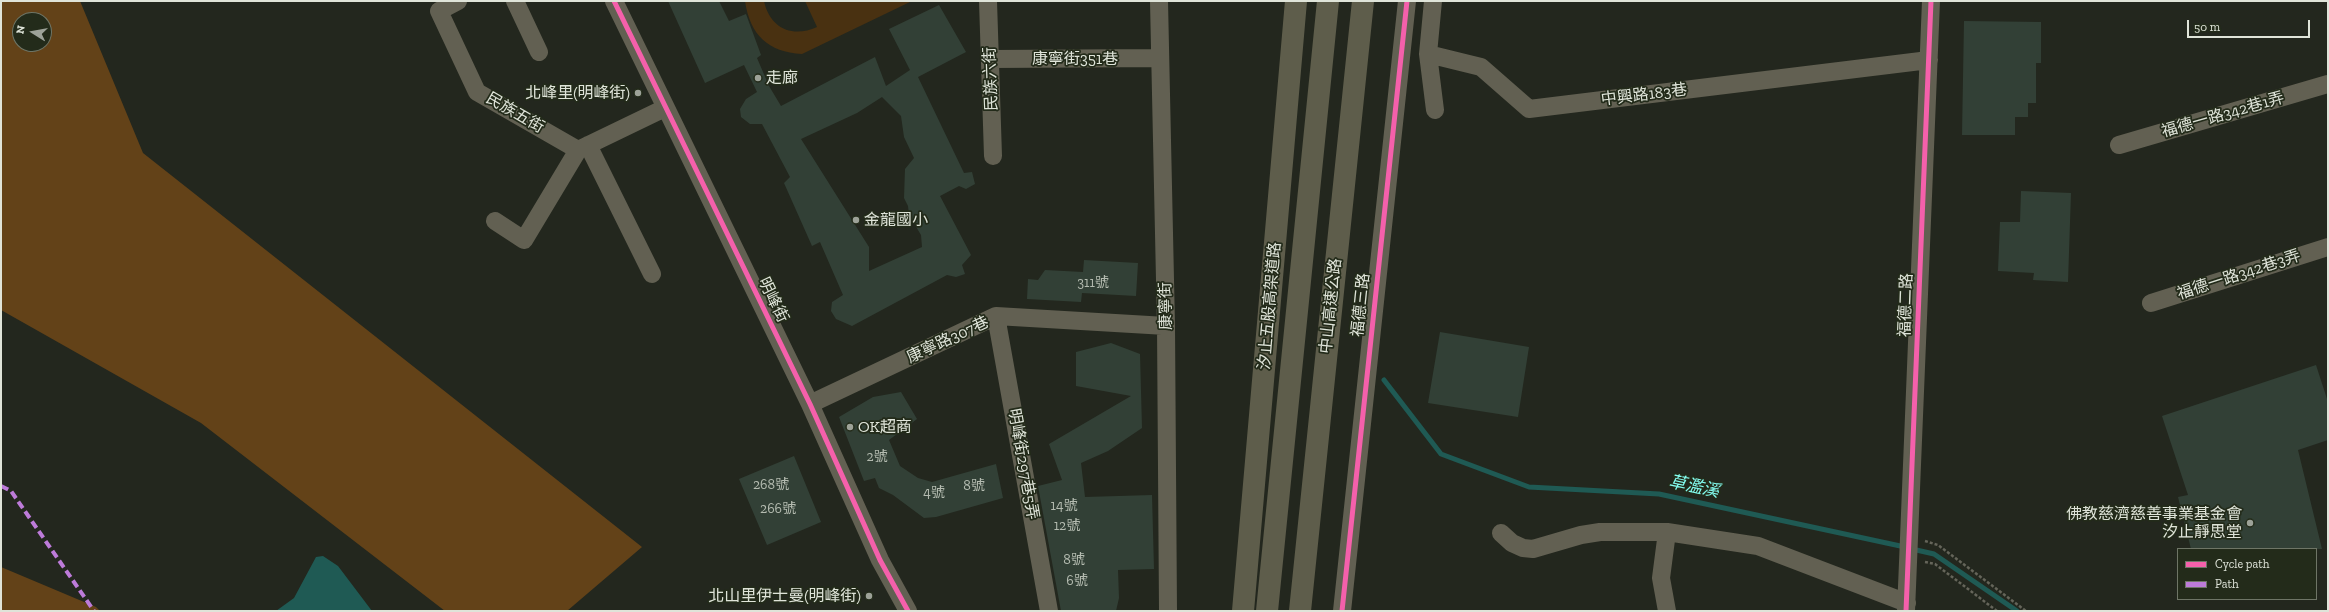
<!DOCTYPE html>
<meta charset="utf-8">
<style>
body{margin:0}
#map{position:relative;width:2329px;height:612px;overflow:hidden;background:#23271e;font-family:"Zilla Slab",serif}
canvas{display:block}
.frame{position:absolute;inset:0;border:2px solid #dfe4d9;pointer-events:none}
.legend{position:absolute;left:2177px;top:548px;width:140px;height:52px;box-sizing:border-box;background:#232b1a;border:1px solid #6e7566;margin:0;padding:5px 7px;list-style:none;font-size:12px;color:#dfe4d9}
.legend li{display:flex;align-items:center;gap:8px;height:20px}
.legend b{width:20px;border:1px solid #6e7566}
.north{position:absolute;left:12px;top:12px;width:40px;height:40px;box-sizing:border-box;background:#232b1a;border:1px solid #6e7566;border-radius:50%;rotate:281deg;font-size:11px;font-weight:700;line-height:16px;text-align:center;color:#dfe4d9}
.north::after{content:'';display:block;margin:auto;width:14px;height:18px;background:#9da298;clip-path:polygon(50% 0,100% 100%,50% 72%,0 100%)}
.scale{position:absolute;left:2187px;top:20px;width:123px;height:18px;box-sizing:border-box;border:2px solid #dfe4d9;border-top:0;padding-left:5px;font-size:12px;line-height:14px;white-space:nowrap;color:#dfe4d9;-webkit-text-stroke:3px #232b1a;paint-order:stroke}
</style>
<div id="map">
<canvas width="2329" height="612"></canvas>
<div class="frame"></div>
<ul class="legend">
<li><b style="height:5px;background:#f560ab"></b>Cycle path</li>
<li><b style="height:5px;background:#bd7bd9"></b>Path</li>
</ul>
<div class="north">N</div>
<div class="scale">50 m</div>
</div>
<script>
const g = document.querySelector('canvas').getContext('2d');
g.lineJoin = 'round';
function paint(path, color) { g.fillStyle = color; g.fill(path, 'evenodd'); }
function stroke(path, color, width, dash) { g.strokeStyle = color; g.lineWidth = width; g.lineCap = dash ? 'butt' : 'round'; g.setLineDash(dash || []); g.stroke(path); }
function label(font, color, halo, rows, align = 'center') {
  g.font = font + ' "Zilla Slab","Noto Sans TC",serif'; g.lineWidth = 3.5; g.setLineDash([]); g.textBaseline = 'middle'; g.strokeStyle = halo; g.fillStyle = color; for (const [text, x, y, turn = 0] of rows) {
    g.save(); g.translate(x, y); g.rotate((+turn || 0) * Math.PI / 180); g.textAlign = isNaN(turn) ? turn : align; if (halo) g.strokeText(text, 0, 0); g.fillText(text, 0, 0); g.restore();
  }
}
const green = new Path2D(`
 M745,1H764C770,29 793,38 817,27L805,1H912L802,54C768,52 750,35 745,1Z`);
const forest = new Path2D(`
 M1,1H80L143,153L642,547L567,611H445L201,423L1,310ZM20,20H44V44H20Z
 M1,567L96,607L100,611H1Z`);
const water = new Path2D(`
 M323,556L338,566L372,611H276L294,598L316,557Z`);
const stream = new Path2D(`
 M1384,380L1441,454L1529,487L1659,494L1905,547
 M1912,549L1934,554L2017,611`);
const building = new Path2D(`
 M668,1H719L729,21L746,14L761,55L757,58L769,86L781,106L875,57L886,86L910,70L889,29L939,5L966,52L918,77L964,173L972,172L975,184L966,189L959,186L940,196L971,255L962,265L965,274L956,277L947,275L852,326L836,319L831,311L832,302L843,295L820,242L812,246L784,183L790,177L762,124H750L741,117L740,109L746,99L757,92L744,65L705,83ZM882,97L901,116L904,137L914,158L905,169L904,198L908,206L909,215L921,235L922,247L869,271V247L801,139L857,113Z
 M1964,21L2041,22V63H2036V103H2028V117H2015V135H1962Z
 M2021,191L2071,193L2068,282L2033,280L2034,273L1998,271L2000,222H2020Z
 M1084,260L1138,263L1136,296L1082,293L1081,302L1027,299L1028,279L1038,280L1045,270L1083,272Z
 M1440,332L1529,347L1518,417L1428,403Z
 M1111,343L1140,354L1142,428L1108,451L1081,463L1085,497L1152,495L1154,569L1118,570L1119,598L1116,611H1061L1038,486L1062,480L1049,444L1131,396L1076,386V352Z
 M2316,365L2328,402V440L2298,450L2322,549H2191L2178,497L2188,495L2162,416Z
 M901,392L917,419L889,440L900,466L918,478L932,482L996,464L1003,498L936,517L924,518L893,495L879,488L875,478L864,481L839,417L873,397Z
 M794,456L821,522L767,545L739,479Z`);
const path = new Path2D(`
 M1925,541L1938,545L2026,611
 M1925,562L1935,564L1997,611`);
const minor = new Path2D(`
 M458,1L439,11L477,92L578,150L665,108
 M515,1L539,52
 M614,1L810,404L880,560L908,611
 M988,1L993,156
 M1159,1L1166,326L1168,611
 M1433,1L1428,54L1481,67L1529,109L1929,60
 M1428,54L1435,110
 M991,59L1160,58
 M588,145L652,274
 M2119,145L2328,84
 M495,221L524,240L578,150
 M2151,303L2328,247
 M996,316L1049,611
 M810,404L996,316L1166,326
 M1667,532L1661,578L1667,611
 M1501,533L1512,543L1523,548L1533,549L1581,535L1600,532H1667L1758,546L1907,603
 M1342,611L1407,1
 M1906,611L1931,1`);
const highway = new Path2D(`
 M1243,611L1296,1
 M1267,611L1328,1
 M1300,611L1363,1`);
const quiet = new Path2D(`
 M1,486L11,491L94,611`);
const cycleway = new Path2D(`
 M614,1L810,404L880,560L908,611
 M1342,611L1407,1
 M1906,611L1931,1`);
const markers = [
 [758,78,4,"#9da298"],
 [638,93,4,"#9da298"],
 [856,220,4,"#9da298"],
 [850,427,4,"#9da298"],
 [2250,523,4,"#9da298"],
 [869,596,4,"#9da298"]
];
const numberNames = [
 ["311號",1093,283],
 ["2號",877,457],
 ["268號",771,485],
 ["8號",974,486],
 ["4號",934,493],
 ["14號",1064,506],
 ["266號",778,509],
 ["12號",1067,526],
 ["8號",1074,560],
 ["6號",1077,581]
];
const streetNames = [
 ["康寧街351巷",1075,59],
 ["民族六街",991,79,-92],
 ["中興路183巷",1644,95,-7],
 ["民族五街",515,113,30],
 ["福德一路342巷1弄",2223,115,-16],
 ["福德一路342巷3弄",2239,275,-18],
 ["明峰街",773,300,64],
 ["福德三路",1361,305,-84],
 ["福德二路",1906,305,-88],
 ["康寧街",1166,306,-91],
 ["汐止五股高架道路",1270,306,-85],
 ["中山高速公路",1331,306,-84],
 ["康寧路307巷",948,340,-25],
 ["明峰街297巷5弄",1023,464,80]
];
const poiNames = [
 ["走廊",766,78],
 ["北峰里(明峰街)",630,93,"right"],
 ["金龍國小",864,220],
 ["OK超商",858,427],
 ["佛教慈濟慈善事業基金會",2242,514,"right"],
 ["汐止靜思堂",2242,532,"right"],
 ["北山里伊士曼(明峰街)",861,596,"right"]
];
const waterNames = [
 ["草濫溪",1694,487,12]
];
paint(green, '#493111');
paint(forest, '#634218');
paint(water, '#1f5a54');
stroke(stream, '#1f5a54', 5);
paint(building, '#324036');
stroke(path, '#65655a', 2.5, [3, 2]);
stroke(minor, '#626052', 18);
stroke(highway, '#5e5d4b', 22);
stroke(quiet, '#bd7bd9', 4, [8, 4]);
stroke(cycleway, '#f560ab', 5);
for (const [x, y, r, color] of markers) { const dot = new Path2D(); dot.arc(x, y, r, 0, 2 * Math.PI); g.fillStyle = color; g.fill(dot); stroke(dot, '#232b1a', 1.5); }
label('14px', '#b4bbb0', null, numberNames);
label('16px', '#dfe4d9', '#232b1a', streetNames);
label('16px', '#dfe4d9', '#232b1a', poiNames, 'left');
label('italic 17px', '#84fdf0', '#232b1a', waterNames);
</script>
